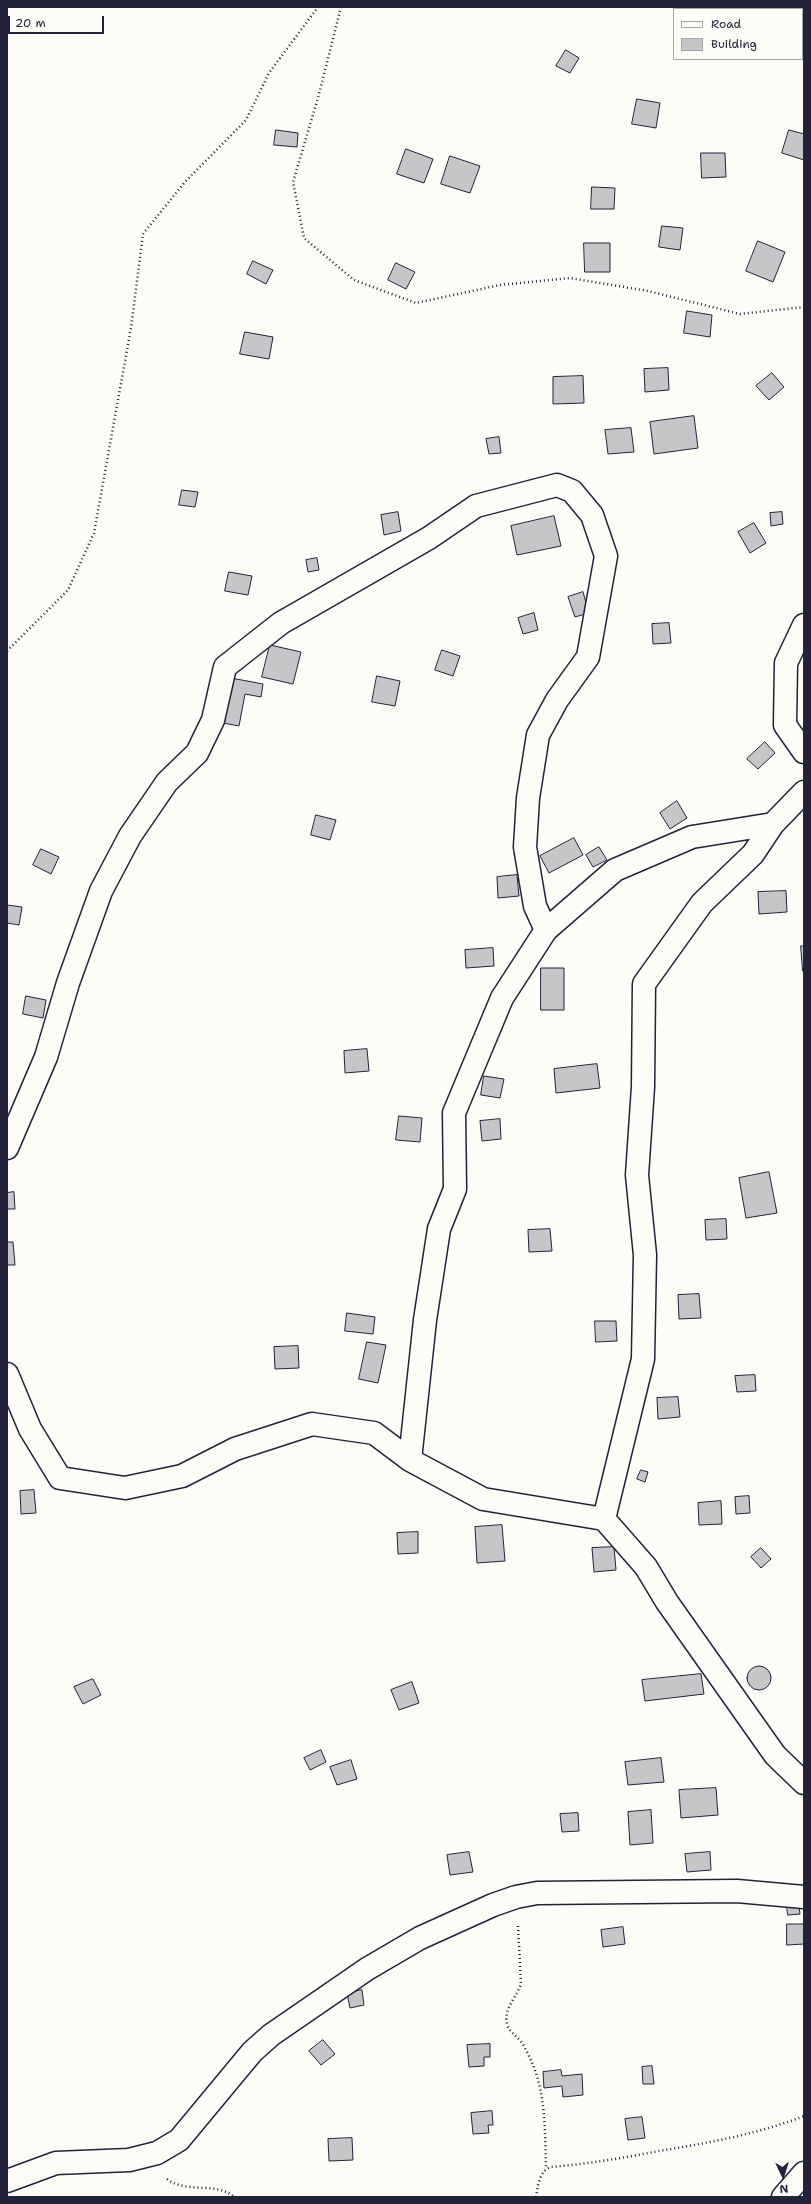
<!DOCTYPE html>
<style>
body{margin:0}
#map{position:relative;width:811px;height:2204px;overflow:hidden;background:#fdfcf7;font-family:"Shantell Sans",sans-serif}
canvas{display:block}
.frame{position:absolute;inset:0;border:8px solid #22223b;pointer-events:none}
.legend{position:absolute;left:673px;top:8px;width:130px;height:52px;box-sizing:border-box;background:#fdfcf7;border:1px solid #a5a5ac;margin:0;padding:5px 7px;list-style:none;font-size:12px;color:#22223b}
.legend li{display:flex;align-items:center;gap:8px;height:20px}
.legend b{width:20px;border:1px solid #a5a5ac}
.north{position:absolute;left:763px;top:2156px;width:40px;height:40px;-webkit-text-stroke:3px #fdfcf7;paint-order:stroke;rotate:176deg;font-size:11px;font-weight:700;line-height:16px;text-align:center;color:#22223b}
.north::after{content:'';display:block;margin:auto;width:14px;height:18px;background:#22223b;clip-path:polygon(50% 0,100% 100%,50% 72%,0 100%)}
.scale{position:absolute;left:8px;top:16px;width:96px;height:18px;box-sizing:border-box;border:2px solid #22223b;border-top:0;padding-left:5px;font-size:12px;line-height:14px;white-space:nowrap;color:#22223b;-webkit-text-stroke:3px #fdfcf7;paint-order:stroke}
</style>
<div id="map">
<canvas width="811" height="2204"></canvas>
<div class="frame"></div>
<ul class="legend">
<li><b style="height:5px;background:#fdfcf7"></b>Road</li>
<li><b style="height:11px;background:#c6c6c8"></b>Building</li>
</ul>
<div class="north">N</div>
<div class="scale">20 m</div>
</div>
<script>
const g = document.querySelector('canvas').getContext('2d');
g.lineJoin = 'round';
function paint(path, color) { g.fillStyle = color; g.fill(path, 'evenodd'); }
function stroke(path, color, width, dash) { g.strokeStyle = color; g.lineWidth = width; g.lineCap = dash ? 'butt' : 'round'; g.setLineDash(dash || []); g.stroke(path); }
const building = new Path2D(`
 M566,50L579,58L570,73L556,66Z
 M637,99L660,103L656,128L632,124Z
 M276,130L298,133L297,147L274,145Z
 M789,130L804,134V160L782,153Z
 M406,149L433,159L424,183L397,174Z
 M701,153H725L726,177L702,178Z
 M450,156L480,166L470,193L441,184Z
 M592,187L615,188L614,209H591Z
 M662,226L683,228L680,250L659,247Z
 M758,241L785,252L773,282L746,271Z
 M584,243H610V272H585Z
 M253,261L273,270L266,284L247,274Z
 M396,263L415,272L406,289L388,280Z
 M687,311L712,315L710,337L684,333Z
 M245,332L273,337L269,359L240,354Z
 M668,368L669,390L645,392L644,369Z
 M772,373L784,387L769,400L756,386Z
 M583,376L584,403L553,404V377Z
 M694,416L698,448L654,454L650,422Z
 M631,428L634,452L608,454L605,430Z
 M499,437L501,453L489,454L486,439Z
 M182,490L198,492L195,507L179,505Z
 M398,512L401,531L384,535L381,515Z
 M782,512L783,524L771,526L770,513Z
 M554,516L561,546L517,555L511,526Z
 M754,523L766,543L750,553L738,532Z
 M317,558L319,570L308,572L306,560Z
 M229,572L252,576L248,595L225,591Z
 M583,592L589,613L575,617L568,597Z
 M534,613L538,630L523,634L518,618Z
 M669,623L671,643L653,644L652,624Z
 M270,645L301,652L293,684L262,677Z
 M442,650L460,656L453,676L435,670Z
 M377,676L400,681L395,706L372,702Z
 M231,678L263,684L261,697L245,694L239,726L223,723Z
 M765,742L775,753L758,769L747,759Z
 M677,801L687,818L670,829L660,813Z
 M316,815L336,820L330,840L311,835Z
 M574,838L583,855L549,873L540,856Z
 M599,847L607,860L593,867L586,855Z
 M41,849L59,857L51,874L33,865Z
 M517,875L519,896L498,898L497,877Z
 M786,891L787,912L759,914L758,892Z
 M7,905L22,907L19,925L7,923Z
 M801,946H804V971H803Z
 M493,948L494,966L466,968L465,950Z
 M541,968H564V1010H541Z
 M26,996L46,1000L43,1018L23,1014Z
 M367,1049L369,1071L345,1073L344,1051Z
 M597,1064L600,1088L556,1093L554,1069Z
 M484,1076L504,1079L500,1098L481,1095Z
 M399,1116L422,1118L420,1142L396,1140Z
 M500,1119L501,1139L482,1141L480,1121Z
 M769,1172L777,1213L746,1218L739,1178Z
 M14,1192L15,1209H7V1193Z
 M726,1219L727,1239L706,1240L705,1220Z
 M550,1229L552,1251L529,1252L528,1230Z
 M7,1242H13L15,1265H7Z
 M699,1294L701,1318L679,1319L678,1295Z
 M347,1313L375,1317L373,1334L345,1331Z
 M595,1321H616L617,1341L596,1342Z
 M367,1342L386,1345L378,1383L359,1379Z
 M298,1346L299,1368L275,1369L274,1347Z
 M755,1375L756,1391L737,1392L735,1376Z
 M678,1397L680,1417L658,1419L657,1398Z
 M641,1470L648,1472L645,1482L637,1479Z
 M34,1490L36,1513L21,1514L20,1491Z
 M749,1496L750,1513L736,1514L735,1497Z
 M721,1501L722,1524L699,1525L698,1503Z
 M502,1525L505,1561L477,1563L475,1527Z
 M418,1532V1553L398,1554L397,1533Z
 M614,1547L616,1570L594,1572L592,1548Z
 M761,1548L771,1559L761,1568L751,1557Z
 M747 1678a12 12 0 1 1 24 0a12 12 0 1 1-24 0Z
 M701,1674L704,1694L645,1701L642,1680Z
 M93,1679L101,1695L83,1704L74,1687Z
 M412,1682L419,1703L399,1710L391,1690Z
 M321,1750L326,1762L310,1770L304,1758Z
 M661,1758L664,1782L628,1785L625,1762Z
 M351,1760L357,1779L337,1785L330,1767Z
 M716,1788L718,1815L681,1818L679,1790Z
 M651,1810L653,1843L630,1845L628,1812Z
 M578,1813L579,1831L562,1832L560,1814Z
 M469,1852L473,1872L450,1875L447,1855Z
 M710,1852L711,1870L687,1872L685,1854Z
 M787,1906H799L800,1914L788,1915Z
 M787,1924H804V1944L787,1945Z
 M623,1927L625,1944L603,1947L601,1930Z
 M362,1990L364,2005L350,2008L347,1993Z
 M323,2040L335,2054L321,2065L309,2051Z
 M490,2044V2057H484V2066L469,2067L467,2045Z
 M652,2066L654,2084H643L642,2067Z
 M561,2070L562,2076L582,2074L583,2095L563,2097L562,2086L544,2088L543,2072Z
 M492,2111L493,2125H488L489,2133L473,2134L471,2113Z
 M642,2117L645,2138L628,2140L625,2119Z
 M352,2138L353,2160L329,2161L328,2139Z`);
const path = new Path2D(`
 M341,7L318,98L293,182L304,238L354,280L416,303L500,285L570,278L648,291L740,314L804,307
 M7,651L68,590L94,533L131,328L143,234L184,183L246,120L269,73L318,7
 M518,1926L521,1984C517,1997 503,2009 507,2024C509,2032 517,2036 522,2043C526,2049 530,2058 533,2065C546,2097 545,2135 546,2169
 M167,2179C187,2194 216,2181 234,2197
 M536,2197C538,2186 539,2171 551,2167C587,2164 623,2158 659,2151C708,2143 758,2134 804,2116`);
const minor = new Path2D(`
 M804,625L786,663L785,725L804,752
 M7,1148L46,1057L68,983L101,891L130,836L167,782L197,753L213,720L225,667L281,623L429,538L476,506L557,485L572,491L592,515L606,556L588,657L557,700L538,735L528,798L525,847L535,906L546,930
 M7,1374L30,1429L60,1478L125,1488L182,1476L235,1449L312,1424L374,1433L410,1460L483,1499L604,1519L646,1567L667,1602L775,1755L804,1783
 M410,1460L425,1320L439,1229L455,1189L454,1113L502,998L546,930L615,870L692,837L773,824
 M604,1519L643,1359L645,1255L637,1175L643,1087L644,984L702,903L753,854L773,824L804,792
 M7,2181L56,2163L129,2160L157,2153L179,2140L252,2052L271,2035L367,1969L420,1938L493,1905L516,1897L537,1893L737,1891L804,1897
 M783,2197L804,2173`);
paint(building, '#c6c6c8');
stroke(building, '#22223b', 1);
stroke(minor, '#22223b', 25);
stroke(path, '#22223b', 2.5, [1, 3]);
stroke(minor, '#fdfcf7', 22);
</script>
